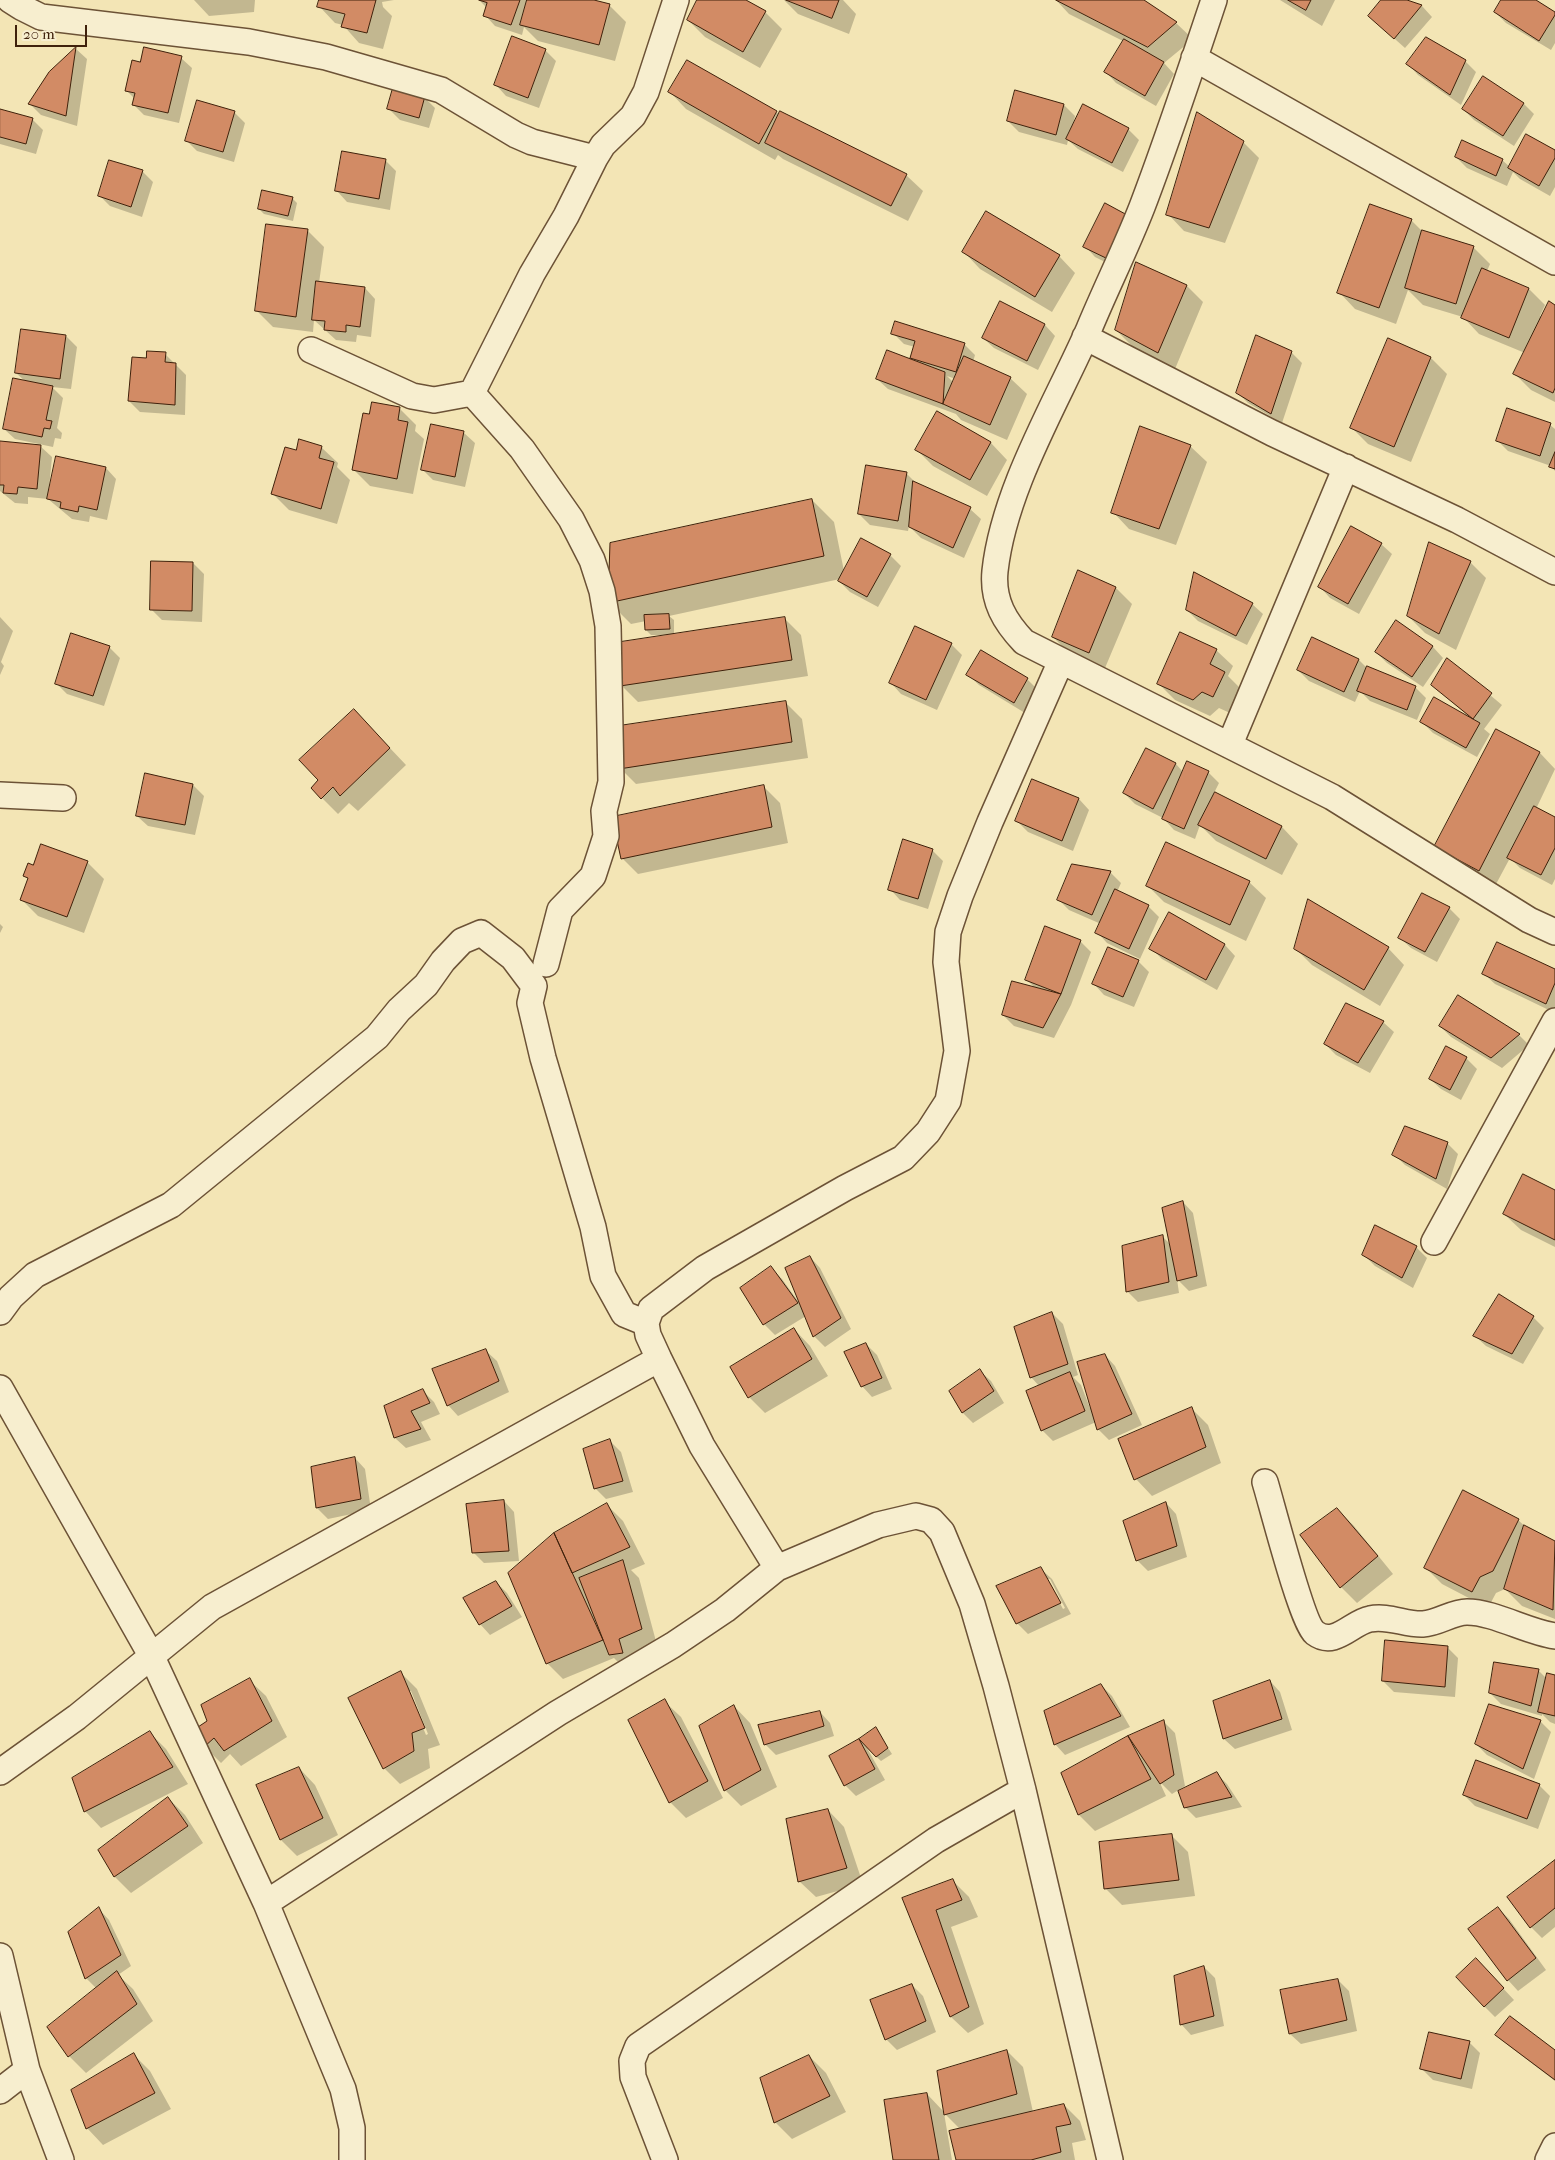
<!DOCTYPE html>
<style>
body{margin:0}
#map{position:relative;width:1555px;height:2160px;overflow:hidden;background:#f3e5b5;font-family:"IM FELL French Canon",serif}
canvas{display:block}
.scale{position:absolute;left:15px;top:25px;width:72px;height:22px;box-sizing:border-box;border:2px solid #3f210b;border-top:0;padding-left:6px;font-size:15px;line-height:18px;white-space:nowrap;color:#3f210b;-webkit-text-stroke:4px #f7eecf;paint-order:stroke}
</style>
<div id="map">
<canvas width="1555" height="2160"></canvas>
<div class="scale">20 m</div>
</div>
<script>
const g = document.querySelector('canvas').getContext('2d');
g.lineJoin = 'round';
function paint(path, color) { g.fillStyle = color; g.fill(path, 'evenodd'); }
function stroke(path, color, width, dash) { g.strokeStyle = color; g.lineWidth = width; g.lineCap = dash ? 'butt' : 'round'; g.setLineDash(dash || []); g.stroke(path); }
const shadow = new Path2D(`
 M194,0H255L254,12L209,16Z
 M320,0H394L382,2L383,7L392,16L383,49L359,43L343,25L335,23L319,6Z
 M479,0H589L609,5L626,22L615,61L538,41L524,27L522,35L495,26L485,15L487,8Z
 M698,0H743L765,12L782,29L760,68L705,37L688,20Z
 M784,0H843L856,14L849,34L798,14Z
 M1056,0H1142L1176,23L1193,39L1164,63L1174,74L1156,106L1116,83L1106,72L1123,41L1069,14Z
 M1280,0H1335L1322,26Z
 M1383,0H1403L1422,6L1432,17L1405,48L1369,16Z
 M1503,0H1534L1555,14V43L1551,50L1506,23L1495,12Z
 M76,49L87,59L77,126L41,115L30,104L50,72Z
 M545,50L556,61L539,108L506,96L496,85Z
 M181,58L192,68L179,123L144,115L133,104L135,99L126,90L141,63Z
 M1465,61L1476,72L1461,105L1418,75L1408,64Z
 M670,92L776,112L780,115L906,175L923,191L908,221L783,159L778,155L775,160L686,109Z
 M1016,92L1064,105L1075,116L1073,127L1128,129L1139,140L1123,172L1078,149L1068,140L1067,145L1019,132L1008,121Z
 M424,97L435,108L429,128L400,120L389,109Z
 M1524,104L1534,114L1514,146L1474,120L1463,109Z
 M0,111L32,119L43,130L36,154L0,144Z
 M234,112L245,123L234,162L197,151L186,140Z
 M1243,142L1259,158L1225,243L1184,231L1168,214Z
 M1555,152V187L1550,196L1520,179L1513,172L1507,186L1467,168L1456,157L1502,160L1510,167Z
 M386,161L396,171L390,210L347,202L337,191Z
 M142,171L153,182L142,217L110,206L99,195Z
 M292,198L297,203L293,221L264,214L259,209Z
 M1129,217L1119,269L1095,257L1085,246Z
 M1411,220L1423,232L1473,247L1490,264L1487,271L1529,289L1545,305L1540,316L1542,317L1555,306V402L1531,390L1515,374L1525,353L1479,334L1463,317L1423,305L1408,290L1396,324L1355,309L1339,292Z
 M307,230L324,247L319,283L365,288L375,299L371,337L357,335L356,342L336,340L314,320L313,332L273,327L256,310Z
 M964,252L1059,256L1075,273L1052,312L980,269Z
 M1187,286L1203,302L1175,369L1133,347L1116,330Z
 M1000,303L1045,325L1055,336L1038,370L994,348L983,338Z
 M893,333L964,344L975,355L973,362L1010,378L1027,394L1007,440L961,420L956,414L888,389L877,379L911,360L915,347L904,344ZM947,376L956,379L954,383Z
 M66,336L77,347L71,389L52,387L63,398L57,428L62,433L61,439L55,438L53,447L15,439L4,429L26,382L16,373Z
 M1291,352L1302,363L1282,423L1248,403L1237,392Z
 M165,354L186,375L185,415L140,412L129,401L147,359Z
 M1431,358L1447,374L1411,462L1368,444L1352,428Z
 M400,409L416,425L415,431L424,439L413,494L370,486L353,469L370,415Z
 M937,413L991,443L1007,460L987,496L933,466L917,450Z
 M1550,425L1555,429V471L1551,466L1508,451L1497,440Z
 M432,426L464,433L475,443L465,487L433,480L422,469Z
 M0,442L39,445L52,457L49,489L106,468L116,479L107,520L90,516L89,522L72,519L48,499L28,497V504L15,503L0,491Z
 M1190,446L1207,462L1176,545L1129,529L1113,512Z
 M321,447L338,463L337,467L350,480L337,524L289,510L273,494Z
 M906,473L917,484L970,509L981,519L964,558L921,538L909,526L908,531L870,525L859,514Z
 M812,500L834,522L844,571L890,555L901,566L878,607L850,592L839,581L840,579L669,616L674,620V635H651L646,630V621L631,624L609,602Z
 M1381,544L1392,554L1359,614L1330,598L1320,587Z
 M1470,562L1486,578L1456,650L1425,633L1408,616Z
 M193,563L204,574L202,622L162,620L151,609Z
 M1079,572L1116,588L1132,604L1105,668L1069,653L1053,637Z
 M1252,604L1263,614L1247,645L1198,621L1187,610Z
 M0,617L13,631L1,662L4,666L0,675Z
 M785,619L801,635L808,676L638,702L621,685Z
 M1397,622L1433,647L1443,658L1423,687L1387,663L1376,652Z
 M951,644L962,655L937,710L901,694L891,683Z
 M109,647L120,658L104,706L67,694L56,683Z
 M1216,650L1233,666L1228,676L1241,689L1230,713L1219,708L1210,716L1175,700L1158,683Z
 M981,652L1027,679L1038,690L1025,713L979,685L968,675Z
 M1447,659L1502,705L1484,729L1490,734L1477,757L1433,733L1422,722L1468,716L1433,685Z
 M1359,660L1368,669L1415,687L1426,698L1417,720L1370,701L1360,691L1355,702L1309,681L1298,670Z
 M785,702L802,719L808,758L636,784L620,768Z
 M370,727L406,765L358,811L349,803L338,814L322,798L320,780Z
 M1497,730L1540,753L1555,769L1536,809L1555,819V879L1552,885L1520,868L1510,858L1495,886L1435,847Z
 M1147,749L1176,764L1183,772H1208L1219,783L1214,793L1282,827L1298,844L1282,875L1216,841L1200,825L1195,839L1174,830L1163,818L1135,804L1124,793Z
 M146,775L193,785L204,796L195,835L148,826L137,816Z
 M1033,780L1079,799L1089,810L1073,851L1028,832L1017,821Z
 M764,787L780,803L788,843L638,874L622,858Z
 M932,850L943,861L928,909L900,900L890,889Z
 M87,862L104,879L84,933L38,916L22,900L29,880L25,875L34,867Z
 M1110,872L1121,883L1117,892L1148,906L1159,917L1140,959L1107,943L1097,932L1101,924L1069,910L1058,899Z
 M1249,882L1266,898L1246,941L1164,902L1148,886Z
 M1449,908L1460,919L1437,962L1411,948L1400,938Z
 M1169,914L1225,945L1235,956L1217,990L1162,959L1151,948Z
 M0,924L3,927L0,933Z
 M1080,941L1091,952L1071,1005L1054,1038L1014,1026L1003,1015L1035,988L1027,980Z
 M1295,948H1388L1404,965L1380,1006L1312,965Z
 M1138,961L1149,972L1134,1007L1104,995L1094,984Z
 M1555,970V1013L1495,984L1484,974Z
 M1383,1022L1394,1032L1370,1073L1336,1055L1325,1044Z
 M1440,1026L1519,1035L1529,1045L1502,1068L1451,1037Z
 M1466,1058L1477,1069L1461,1100L1441,1089L1430,1079Z
 M1447,1143L1458,1154L1447,1189L1405,1165L1394,1154Z
 M1555,1191V1247L1521,1230L1504,1214Z
 M1183,1202L1193,1213L1207,1286L1189,1291L1177,1279L1179,1293L1138,1302L1127,1291L1162,1236L1171,1245Z
 M1416,1247L1427,1258L1413,1288L1375,1266L1364,1255Z
 M810,1257L820,1268L851,1329L825,1347L814,1336L806,1316L775,1335L764,1324L771,1268L782,1279L800,1304Z
 M1052,1313L1063,1324L1078,1375L1073,1377L1081,1385L1090,1408L1092,1407L1105,1355L1115,1366L1142,1425L1109,1440L1098,1429L1096,1422L1053,1441L1042,1430L1040,1387L1031,1377Z
 M1533,1317L1544,1328L1523,1364L1486,1346L1475,1336Z
 M794,1329L810,1346L828,1376L765,1413L749,1397Z
 M866,1344L877,1355L892,1389L872,1397L862,1386Z
 M486,1351L497,1361L509,1392L458,1416L448,1405Z
 M980,1371L991,1381L1004,1403L973,1423L963,1413L951,1391Z
 M423,1391L434,1402L440,1414L421,1422L431,1440L406,1448L395,1438L386,1406Z
 M1191,1408L1208,1425L1221,1463L1152,1496L1136,1479Z
 M610,1441L621,1452L633,1492L606,1499L595,1488Z
 M355,1458L365,1469L371,1510L328,1519L317,1508L312,1467Z
 M504,1501L514,1512L519,1561L484,1563L473,1552Z
 M1166,1503L1176,1514L1187,1557L1148,1571L1138,1561L1124,1522Z
 M607,1505L623,1521L645,1564L631,1570L639,1578L657,1645L627,1671L614,1658L563,1679L547,1663L509,1573Z
 M1337,1509L1354,1526L1393,1574L1357,1603L1341,1587Z
 M1518,1520L1527,1528L1555,1542V1619L1522,1606L1505,1589L1496,1593L1488,1608L1442,1584L1426,1568Z
 M1041,1569L1052,1579L1071,1614L1028,1634L1017,1623ZM1047,1579H1050L1065,1608L1063,1609Z
 M496,1582L507,1593L522,1617L490,1635L480,1624Z
 M1447,1647L1458,1658L1455,1697L1394,1692L1383,1681Z
 M1538,1670L1547,1679L1555,1676V1724L1550,1722L1542,1714V1716L1501,1704L1490,1693Z
 M401,1673L417,1689L440,1745L428,1749L430,1768L400,1784L384,1768ZM408,1691H411L428,1734L426,1735Z
 M249,1680L266,1696L287,1737L241,1766L230,1754L221,1763L205,1747L208,1721Z
 M1270,1681L1280,1692L1292,1730L1235,1749L1224,1739L1214,1702Z
 M1101,1685L1112,1696L1130,1727L1065,1755L1055,1744Z
 M664,1701L681,1717L723,1798L686,1818L670,1802Z
 M734,1706L750,1723L777,1787L741,1806L725,1790Z
 M820,1712L830,1723L834,1736L776,1755L765,1744Z
 M1540,1721L1551,1732L1534,1779L1487,1755L1476,1744Z
 M1164,1722L1175,1733L1185,1786L1172,1794L1159,1781L1166,1796L1095,1831L1079,1815L1062,1773L1128,1737Z
 M875,1728L892,1754L881,1761L867,1748L885,1780L856,1796L845,1785L859,1741Z
 M150,1733L166,1749L188,1784L101,1828L85,1811Z
 M299,1768L315,1785L338,1835L297,1856L281,1840L257,1786Z
 M1216,1773L1227,1784L1242,1807L1196,1818L1185,1807Z
 M1539,1785L1550,1796L1538,1829L1475,1806L1464,1795Z
 M168,1798L185,1815L203,1843L131,1893L115,1877L100,1850Z
 M828,1810L844,1827L863,1884L816,1897L799,1881Z
 M1171,1835L1188,1852L1195,1896L1122,1905L1106,1889L1101,1843Z
 M1555,1862V1927L1542,1938L1531,1927Z
 M953,1881L969,1897L978,1917L951,1927L984,2024L968,2033L951,2017L904,1898Z
 M1498,1908L1509,1919L1546,1970L1518,1991L1508,1980Z
 M99,1909L109,1920L131,1966L118,1975L133,1989L153,2021L86,2073L69,2056L49,2027L97,1989L86,1978L70,1933Z
 M1204,1967L1215,1978L1224,2026L1191,2035L1181,2024Z
 M1487,1971L1514,2000L1495,2017L1484,2006Z
 M1338,1980L1349,1991L1357,2031L1301,2044L1290,2034Z
 M912,1985L923,1996L936,2032L897,2050L886,2039Z
 M1497,2035L1555,2052V2081L1508,2045Z
 M1469,2042L1480,2053L1472,2089L1433,2080L1422,2069Z
 M1007,2051L1023,2067L1033,2112L1064,2105L1080,2121L1086,2140L1072,2143L1075,2160H958L960,2129L944,2113L952,2160H895L927,2094L944,2112Z
 M134,2055L150,2071L171,2109L103,2145L87,2128Z
 M809,2056L826,2073L846,2112L792,2139L775,2122L761,2079Z`);
const building = new Path2D(`
 M319,0H376L367,33L341,27L345,14L317,7Z
 M479,0H520L511,25L483,16L487,3Z
 M527,0H594L610,4L599,45L520,25Z
 M697,0H746L766,11L743,52L687,20Z
 M786,0H839L832,18Z
 M1056,0H1144L1177,22L1148,47Z
 M1288,0H1311L1306,10Z
 M1381,0H1407L1422,5L1394,39L1368,16Z
 M1501,0H1536L1555,12V15L1539,41L1494,12Z
 M512,36L546,49L528,98L494,85Z
 M1426,37L1466,60L1450,95L1406,64Z
 M1124,39L1164,62L1145,96L1104,72Z
 M76,47L66,116L28,104L49,72Z
 M144,47L182,56L168,113L132,105L135,93L125,91L132,60L140,62Z
 M687,60L777,111L759,144L668,92Z
 M1483,76L1524,103L1503,136L1462,109Z
 M393,88L425,96L419,118L387,109Z
 M1015,90L1064,104L1056,135L1007,121Z
 M197,100L235,111L223,152L185,141Z
 M1083,104L1129,128L1112,163L1066,139Z
 M0,109L33,118L26,144L0,137Z
 M780,111L907,174L891,206L765,143Z
 M1197,112L1244,141L1209,228L1166,215Z
 M1526,134L1555,150V158L1539,186L1508,168Z
 M1462,140L1503,159L1496,176L1455,157Z
 M342,151L386,159L379,199L335,191Z
 M109,160L143,170L131,207L98,196Z
 M262,190L293,197L288,216L258,209Z
 M1105,203L1129,216L1108,259L1083,247Z
 M1370,204L1412,219L1379,308L1337,293Z
 M986,211L1060,255L1035,297L962,252Z
 M266,224L308,229L296,317L255,311Z
 M1422,230L1474,246L1456,304L1405,288Z
 M1136,262L1187,285L1158,353L1115,330Z
 M1482,268L1529,288L1509,338L1461,318Z
 M316,281L365,287L360,327L346,325V332L324,330L325,321L312,320Z
 M1000,301L1045,324L1027,361L982,338Z
 M1549,301L1555,305V388L1553,393L1513,374Z
 M895,321L965,343L956,372L910,358L915,341L891,334Z
 M21,329L66,335L60,379L15,373Z
 M1256,335L1292,351L1271,414L1236,393Z
 M1388,338L1431,357L1394,447L1350,428Z
 M887,350L945,372L943,404L876,379Z
 M147,351L166,352L165,362L176,363L175,405L128,401L132,357L146,358Z
 M964,356L1011,377L990,425L943,404Z
 M13,378L53,386L46,420L52,421L50,429L44,428L42,437L3,429Z
 M372,402L400,407L398,420L408,422L397,479L352,470L363,413L369,414Z
 M1507,408L1551,423L1540,456L1496,441Z
 M937,411L991,442L970,480L915,450Z
 M431,424L464,431L455,477L421,470Z
 M1140,426L1191,445L1159,529L1111,513Z
 M299,439L322,446L319,458L334,462L321,509L271,494L285,447L296,450Z
 M0,441L41,445L37,489L18,487L17,494L3,493L4,485H0Z
 M1555,452V469L1549,467Z
 M56,456L106,467L97,510L79,506L78,512L60,508L61,502L47,499Z
 M866,465L907,472L898,521L858,514Z
 M913,481L971,507L953,548L909,527Z
 M812,499L824,556L608,603L610,543Z
 M1351,526L1382,543L1348,604L1318,587Z
 M861,538L891,554L867,597L838,581Z
 M1429,542L1471,561L1439,634L1407,616Z
 M151,561L193,562L192,611L150,610Z
 M1078,570L1116,587L1089,653L1052,637Z
 M1194,572L1253,603L1236,636L1186,610Z
 M669,614L670,629L645,630L644,615Z
 M785,617L792,660L620,686L614,643Z
 M1396,620L1433,646L1412,677L1375,652Z
 M915,626L952,643L926,700L889,683Z
 M1180,632L1217,649L1210,664L1225,672L1213,697L1202,692L1193,700L1157,684Z
 M71,633L110,646L93,696L55,684Z
 M1312,637L1359,659L1344,692L1297,670Z
 M981,650L1028,678L1014,703L966,675Z
 M1447,658L1492,693L1473,719L1431,685Z
 M1367,666L1416,686L1407,710L1357,691Z
 M1434,697L1480,723L1466,748L1420,722Z
 M786,701L792,742L619,769L612,727Z
 M354,709L390,748L340,796L333,787L321,799L311,788L318,780L299,760Z
 M1496,729L1540,752L1479,871L1434,847Z
 M1146,748L1176,763L1153,809L1123,793Z
 M1187,761L1209,771L1184,829L1162,819Z
 M145,773L193,784L185,825L136,816Z
 M1032,779L1079,798L1062,841L1015,821Z
 M764,785L772,827L621,859L612,817Z
 M1215,792L1282,826L1266,859L1198,825Z
 M1534,806L1555,817V848L1541,875L1507,858Z
 M903,839L933,849L918,899L888,890Z
 M1166,842L1250,881L1230,925L1146,886Z
 M41,844L88,861L67,917L20,900L28,878L23,876L28,863L33,865Z
 M1072,864L1111,871L1092,915L1057,900Z
 M1115,889L1149,905L1129,949L1095,933Z
 M1422,893L1450,907L1425,952L1398,938Z
 M1308,899L1389,947L1364,990L1294,949Z
 M1169,912L1225,944L1206,980L1149,949Z
 M1045,926L1081,940L1061,994L1025,980Z
 M1497,942L1555,969V983L1546,1004L1482,974Z
 M1108,947L1139,960L1123,997L1092,984Z
 M1012,981L1061,994L1043,1028L1002,1015Z
 M1458,995L1520,1034L1491,1058L1439,1026Z
 M1346,1003L1384,1021L1358,1063L1324,1044Z
 M1446,1046L1467,1057L1450,1090L1429,1079Z
 M1405,1126L1448,1142L1436,1179L1392,1155Z
 M1523,1174L1555,1190V1240L1503,1214Z
 M1183,1201L1197,1276L1177,1281L1162,1208Z
 M1375,1225L1417,1246L1402,1278L1362,1255Z
 M1163,1235L1169,1282L1126,1292L1122,1246Z
 M810,1256L841,1318L813,1337L785,1268Z
 M771,1266L798,1303L763,1325L740,1288Z
 M1499,1294L1534,1316L1512,1354L1473,1336Z
 M1052,1312L1068,1364L1030,1378L1014,1327Z
 M794,1328L812,1359L748,1398L730,1367Z
 M866,1343L882,1378L861,1387L844,1352Z
 M486,1349L499,1381L447,1406L432,1369Z
 M1105,1354L1132,1414L1097,1430L1077,1362Z
 M980,1369L994,1391L962,1413L949,1391Z
 M1070,1372L1085,1411L1041,1431L1026,1391Z
 M423,1389L430,1403L411,1411L421,1429L394,1438L384,1406Z
 M1192,1407L1206,1447L1134,1480L1118,1439Z
 M610,1439L623,1481L594,1489L583,1449Z
 M355,1457L361,1499L316,1508L311,1467Z
 M1463,1490L1519,1519L1493,1571L1480,1577L1472,1592L1424,1568Z
 M504,1500L509,1551L472,1553L466,1504Z
 M1166,1502L1177,1546L1136,1561L1123,1521Z
 M607,1503L630,1547L572,1573L554,1533Z
 M1337,1508L1378,1556L1340,1588L1300,1535Z
 M1524,1525L1555,1541L1553,1610L1504,1589Z
 M554,1533L603,1640L546,1664L508,1573Z
 M623,1560L642,1629L619,1639L623,1653L609,1655L579,1578Z
 M1041,1567L1061,1603L1016,1624L996,1586Z
 M496,1581L512,1606L479,1625L463,1598Z
 M1385,1640L1448,1646L1445,1687L1382,1681Z
 M1494,1662L1539,1669L1531,1706L1489,1693Z
 M401,1671L425,1728L412,1733L414,1751L383,1769L348,1698Z
 M1547,1673L1555,1675V1716L1538,1712Z
 M250,1678L272,1721L224,1751L214,1738L204,1747L195,1729L207,1721L201,1705Z
 M1270,1680L1282,1719L1223,1739L1213,1701Z
 M1101,1684L1121,1716L1054,1745L1044,1711Z
 M665,1699L708,1781L669,1803L628,1720Z
 M1489,1704L1541,1720L1523,1769L1475,1744Z
 M734,1705L761,1770L724,1791L699,1726Z
 M820,1711L824,1726L764,1745L758,1725Z
 M1164,1720L1174,1775L1160,1784L1128,1736Z
 M876,1727L888,1748L876,1757L859,1739Z
 M150,1731L173,1767L84,1812L72,1778Z
 M1128,1736L1151,1779L1078,1815L1061,1773Z
 M859,1739L875,1769L844,1786L829,1756Z
 M1476,1760L1540,1784L1527,1819L1463,1795Z
 M299,1767L323,1818L280,1840L256,1785Z
 M1217,1772L1232,1797L1184,1808L1178,1791Z
 M168,1797L188,1826L114,1877L98,1850Z
 M828,1809L847,1868L798,1882L786,1819Z
 M1172,1834L1179,1880L1104,1889L1099,1842Z
 M1555,1860V1908L1530,1928L1507,1897Z
 M953,1879L962,1900L936,1910L969,2007L950,2017L902,1898Z
 M99,1907L121,1955L85,1979L68,1932Z
 M1498,1907L1536,1958L1507,1981L1468,1929Z
 M1476,1958L1504,1988L1484,2007L1456,1977Z
 M1204,1966L1214,2016L1180,2025L1174,1976Z
 M117,1971L137,2004L68,2057L47,2027Z
 M1338,1979L1347,2020L1289,2034L1280,1990Z
 M912,1984L926,2021L885,2040L870,2000Z
 M1510,2016L1555,2050V2080L1495,2035Z
 M1429,2032L1470,2041L1461,2079L1420,2069Z
 M1007,2050L1017,2094L944,2115L937,2071Z
 M134,2053L155,2093L86,2129L71,2090Z
 M809,2055L830,2096L774,2123L760,2078Z
 M927,2093L939,2160H893L884,2100Z
 M1064,2104L1071,2124L1056,2127L1061,2152L1031,2160H956L949,2131Z`);
const minor = new Path2D(`
 M10,0L21,7L41,17L249,42L326,57L441,90L516,135L532,142L595,158
 M1214,0C1191,69 1168,139 1142,207C1126,248 1106,288 1089,329C1056,404 1004,489 995,571C992,601 1005,622 1024,642L1332,797L1529,920L1555,932
 M1194,58L1555,262
 M1085,337L1272,433L1457,520L1555,572
 M311,350L412,396L434,400L472,393
 M1230,744L1346,467
 M0,795L63,798
 M546,964L560,910L593,876L606,836L604,811L611,782L608,626L602,591L592,560L571,519L522,449L472,393L532,274L566,216L595,158L603,145L633,116L646,92L676,0
 M1434,1242L1555,1021
 M0,1312L11,1297L35,1275L171,1205L377,1037L399,1010L426,985L443,961L462,941L481,933L513,958L534,986L530,1003L543,1058L593,1227L603,1276L624,1314L646,1323
 M0,1388L151,1655L266,1903L343,2089L352,2128V2160
 M1265,1482C1272,1505 1302,1623 1315,1633C1335,1648 1352,1622 1370,1619C1388,1615 1406,1625 1423,1624C1439,1623 1452,1612 1467,1612C1494,1612 1527,1632 1555,1636
 M777,1568L702,1446L659,1359L648,1335L646,1323L651,1309L705,1268L845,1188L903,1158L928,1132L948,1101L957,1051L946,962L948,932L960,896L990,822L1061,661
 M0,1772L77,1717L212,1607L659,1359
 M266,1903L558,1713L673,1645L725,1610L777,1568L878,1525L916,1516L931,1520L942,1532L972,1604L996,1686L1023,1790L1110,2160
 M0,1956L27,2070L61,2160
 M0,2091L27,2070
 M665,2160L633,2077L632,2061L638,2046L936,1840L1023,1790
 M1548,2160L1555,2146`);
paint(shadow, '#0003');
paint(building, '#d28b65');
stroke(building, '#3f210b', 1);
stroke(minor, '#6c5236', 28);
stroke(minor, '#f7eecf', 25);
</script>
